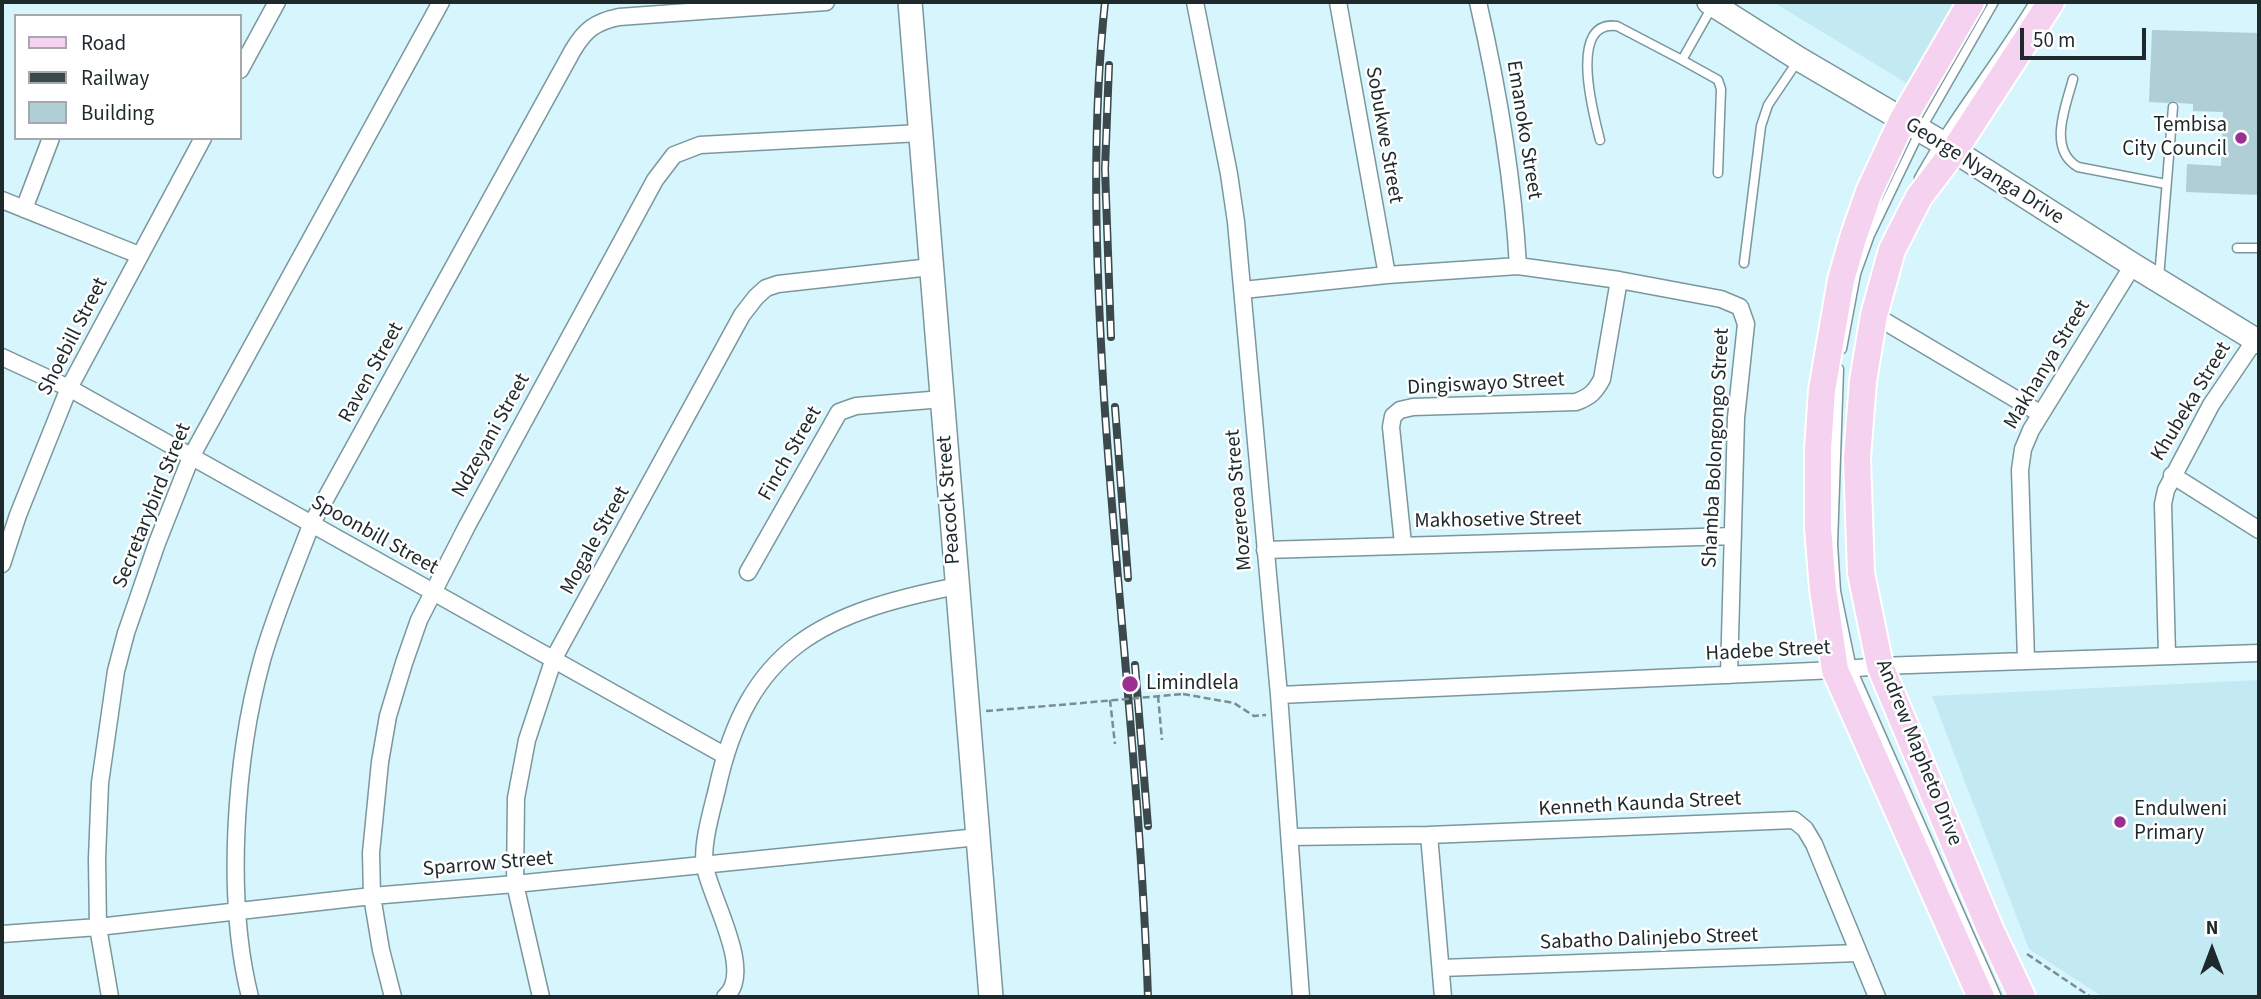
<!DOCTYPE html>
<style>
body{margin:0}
#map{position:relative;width:2261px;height:999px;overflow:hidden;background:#d6f5fc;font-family:"Source Sans 3",sans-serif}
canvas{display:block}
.frame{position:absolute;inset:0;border:4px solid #1e292c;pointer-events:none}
.legend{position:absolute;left:14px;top:14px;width:228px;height:126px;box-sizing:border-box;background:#fff;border:2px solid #a5a9ab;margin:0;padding:9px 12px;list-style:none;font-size:21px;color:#1e292c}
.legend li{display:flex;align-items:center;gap:14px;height:35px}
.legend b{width:35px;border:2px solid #a5a9ab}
.north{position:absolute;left:2177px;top:915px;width:70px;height:70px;-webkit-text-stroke:5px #fff;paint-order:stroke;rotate:0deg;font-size:19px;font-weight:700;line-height:28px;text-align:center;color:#1e292c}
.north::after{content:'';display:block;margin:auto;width:24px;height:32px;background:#1e292c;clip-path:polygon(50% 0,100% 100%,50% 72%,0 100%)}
.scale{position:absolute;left:2020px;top:28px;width:126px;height:32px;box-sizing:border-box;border:4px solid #1e292c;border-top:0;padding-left:9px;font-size:21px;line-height:24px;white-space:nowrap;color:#1e292c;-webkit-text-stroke:5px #fff;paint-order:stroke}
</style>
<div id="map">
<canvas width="2261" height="999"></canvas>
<div class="frame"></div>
<ul class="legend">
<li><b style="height:9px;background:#f5d2ef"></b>Road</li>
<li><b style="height:9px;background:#3b494c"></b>Railway</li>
<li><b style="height:19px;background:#b0ced5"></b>Building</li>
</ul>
<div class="north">N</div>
<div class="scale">50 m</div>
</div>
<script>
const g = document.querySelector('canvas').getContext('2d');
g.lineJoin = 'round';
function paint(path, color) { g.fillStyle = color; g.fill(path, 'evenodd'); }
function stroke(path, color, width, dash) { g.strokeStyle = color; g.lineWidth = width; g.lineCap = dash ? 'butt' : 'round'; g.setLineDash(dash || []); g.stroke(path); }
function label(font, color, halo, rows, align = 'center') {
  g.font = font + ' "Source Sans 3",sans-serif'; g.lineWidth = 5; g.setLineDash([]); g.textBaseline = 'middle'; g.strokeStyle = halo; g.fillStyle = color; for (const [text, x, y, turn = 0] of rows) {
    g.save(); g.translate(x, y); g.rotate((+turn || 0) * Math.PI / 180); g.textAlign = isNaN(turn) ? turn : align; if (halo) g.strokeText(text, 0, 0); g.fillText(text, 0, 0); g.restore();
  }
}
const built = new Path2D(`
 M1773,2H1955L1913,87Z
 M2259,680V997H2103L2029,949L1932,696Z`);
const building = new Path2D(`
 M2152,30L2259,33V195L2186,192L2187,164L2221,166L2223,112L2193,111V104L2178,103L2174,101L2168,103L2149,102Z`);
const path = new Path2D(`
 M1183,694L1234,703L1254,716L1266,715
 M1158,696L1162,740
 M1110,700L1115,744
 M986,711L1059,705
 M2027,954L2091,997`);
const lane = new Path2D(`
 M1712,7L1682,60L1718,80L1721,89L1718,173
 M2073,79C2066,106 2047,149 2078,167L2166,184
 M1600,140C1594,116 1567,19 1617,26L1682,60
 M1919,178C1953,116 1998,62 2034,2
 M2237,248H2259
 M1744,263L1761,126L1768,105L1797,62
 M2159,278L2173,107
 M1842,349L1856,274L1870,235L1920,131L1994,2
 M1839,369L1833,544L1836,591L1852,669L1997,997`);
const street = new Path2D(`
 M1195,2L1229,174L1236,222L1279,695L1301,997
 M1338,2L1387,275
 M1478,2C1498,89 1513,177 1518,266
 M240,70L277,2
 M2,200L139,255
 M24,209L51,138
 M1243,290L1387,275L1518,266L1619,280L1721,299L1740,307L1746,324L1736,418L1729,675
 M1874,315L2041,414
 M2,357L69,388L724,755
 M2172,475L2259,530
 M1403,544L1391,427L1393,416L1400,410L1413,407L1576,402C1590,397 1595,392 1602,379L1619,280
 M1265,550L1733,536
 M2,564L18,515L69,388L203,138
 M748,572L839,412L856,406L943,399
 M2167,655L2163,504L2166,490L2211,405L2255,340
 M2026,660L2020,470L2023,449L2031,430L2133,265
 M1279,695L1835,670L1880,666L2259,653
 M1429,835L1443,997
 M1290,837L1429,835L1794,820L1805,829L1814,844L1877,997
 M2,934L98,927L372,896L515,884L978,837
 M1441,968L1858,953
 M110,997L98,927L97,859L100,783L116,671L126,633L157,543L191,457L441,2
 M250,997C225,898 235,758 262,660C275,614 294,570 311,525L573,50C585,30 595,22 619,17L826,2
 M393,997L381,950L372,896L371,853L380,762L388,716L404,663L419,620L467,526L655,180L674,155L700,145L920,133
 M541,997L515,884L516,798L527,740L554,658L742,315L756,297L766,288L778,284L931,267
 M725,997C755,973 711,899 705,867C701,846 712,810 717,789C748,646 823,613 957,586`);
const secondary = new Path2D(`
 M910,2L991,997
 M1709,2L1799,59L1939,141L2133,265L2259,342`);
const primary = new Path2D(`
 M1971,2L1902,121L1869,192L1853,238L1841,280L1822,390L1818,449V528L1823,589L1835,670L1981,997
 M2022,997L1990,929L1880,666L1861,573L1857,458L1863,381L1874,315L1892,250L1919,197L1954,151L2051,2`);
const rail = new Path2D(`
 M1105,2C1091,134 1096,265 1104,397C1117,597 1141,797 1148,997
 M1109,65L1105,169L1111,337
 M1115,407L1128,578
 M1135,665L1148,826`);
const pathBridge = new Path2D(`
 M1059,705L1183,694`);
const markers = [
 [2241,138,7,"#9c3091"],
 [1130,684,9,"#9c3091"],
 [2120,822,7,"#9c3091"]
];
const poiNames = [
 ["Tembisa",2227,126,"right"],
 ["City Council",2227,150,"right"],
 ["Limindlela",1146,684],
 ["Endulweni",2134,810],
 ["Primary",2134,834]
];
const streetNames = [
 ["Emanoko Street",1523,130,81],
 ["Sobukwe Street",1383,135,80],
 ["George Nyanga Drive",1984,172,32],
 ["Shoebill Street",74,337,-63],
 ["Makhanya Street",2048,365,-59],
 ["Raven Street",372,373,-61],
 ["Dingiswayo Street",1486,385,-3],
 ["Khubeka Street",2192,402,-59],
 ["Ndzeyani Street",492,436,-61],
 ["Shamba Bolongongo Street",1717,448,-87],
 ["Finch Street",791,454,-60],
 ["Peacock Street",950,500,-94],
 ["Mozereoa Street",1240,500,-95],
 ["Secretarybird Street",153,506,-68],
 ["Makhosetive Street",1498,521,-1],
 ["Spoonbill Street",374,536,29],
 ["Mogale Street",596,541,-61],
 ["Hadebe Street",1768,652,-3],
 ["Andrew Mapheto Drive",1918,753,68],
 ["Kenneth Kaunda Street",1640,805,-3],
 ["Sparrow Street",488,865,-5],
 ["Sabatho Dalinjebo Street",1649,940,-2]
];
paint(built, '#c3eaf3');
paint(building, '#b0ced5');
stroke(lane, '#7a979d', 11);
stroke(street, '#7a979d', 19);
stroke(secondary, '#7a979d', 26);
stroke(primary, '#fff', 30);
stroke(path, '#798e93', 2.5, [7, 3.5]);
stroke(lane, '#fff', 8);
stroke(street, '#fff', 16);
stroke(secondary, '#fff', 23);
stroke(primary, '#f5d2ef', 26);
stroke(rail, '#3b494c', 8);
stroke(rail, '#fff', 5, [16]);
stroke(pathBridge, '#798e93', 2.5, [7, 3.5]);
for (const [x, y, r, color] of markers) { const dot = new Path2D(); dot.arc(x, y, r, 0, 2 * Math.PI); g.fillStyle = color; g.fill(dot); stroke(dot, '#fff', 2.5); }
label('21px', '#1e292c', '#fff', poiNames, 'left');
label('21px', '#1e292c', '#fff', streetNames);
</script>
